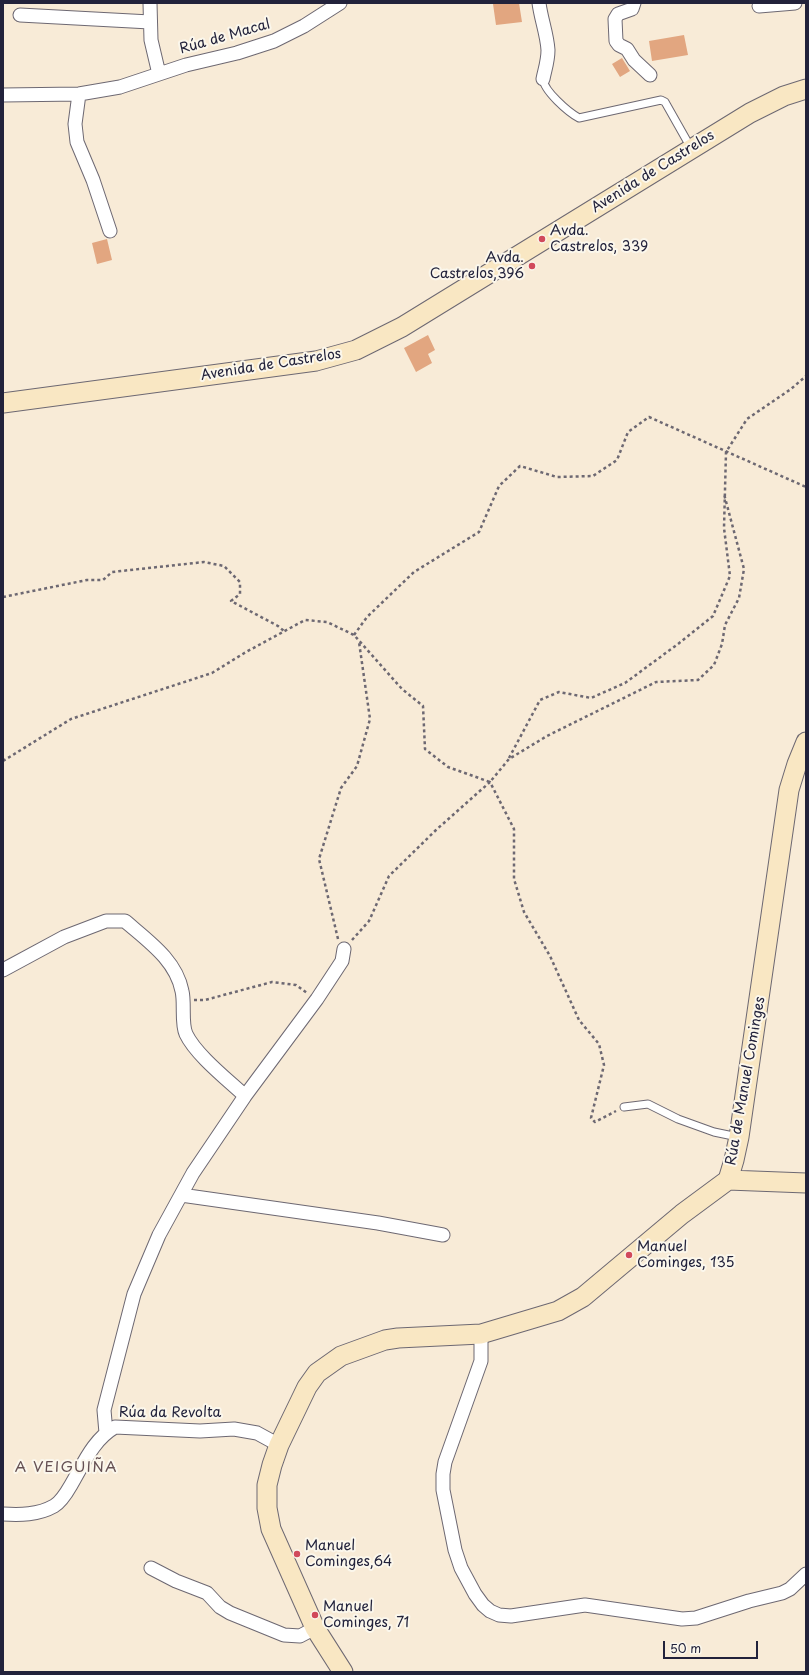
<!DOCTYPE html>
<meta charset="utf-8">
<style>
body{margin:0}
#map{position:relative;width:809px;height:1675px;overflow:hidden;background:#f8ebd7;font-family:"Playpen Sans",sans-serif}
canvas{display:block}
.frame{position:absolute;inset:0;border:4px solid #22223b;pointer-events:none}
.scale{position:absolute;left:663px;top:1641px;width:95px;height:18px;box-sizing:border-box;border:2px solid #22223b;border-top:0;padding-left:5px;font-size:12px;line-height:14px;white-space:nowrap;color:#22223b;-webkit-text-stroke:3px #fbf7ec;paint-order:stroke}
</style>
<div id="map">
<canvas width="809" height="1675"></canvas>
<div class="frame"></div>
<div class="scale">50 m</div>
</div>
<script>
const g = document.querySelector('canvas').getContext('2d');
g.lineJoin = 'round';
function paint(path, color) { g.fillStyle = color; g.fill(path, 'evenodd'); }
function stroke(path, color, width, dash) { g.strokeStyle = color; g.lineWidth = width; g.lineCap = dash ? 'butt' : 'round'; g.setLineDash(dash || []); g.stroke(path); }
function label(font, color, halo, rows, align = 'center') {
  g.font = font + ' "Playpen Sans",sans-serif'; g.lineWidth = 4; g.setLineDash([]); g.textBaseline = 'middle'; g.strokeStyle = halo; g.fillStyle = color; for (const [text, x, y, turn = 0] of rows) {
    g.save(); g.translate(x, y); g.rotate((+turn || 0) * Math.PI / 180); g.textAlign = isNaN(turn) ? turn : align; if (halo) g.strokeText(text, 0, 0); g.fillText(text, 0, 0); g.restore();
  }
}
const building = new Path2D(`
 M503,3H519L522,22L496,25L493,4Z
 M684,35L688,55L652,61L649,41Z
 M622,58L630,71L620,77L612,64Z
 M107,239L112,260L97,264L92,243Z
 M428,335L435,350L428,354L432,363L416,372L404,348Z`);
const path = new Path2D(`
 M3,597L87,580H103L112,572L204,562L224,566L240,582V594L231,601L278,626L284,631
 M354,635L367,617L414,572L479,532L499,486L520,466L557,477L593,476L617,460L628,432L649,417L806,487
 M509,758L540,700L559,692L591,698L625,683L678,644L713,616L730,576L724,528L726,452L747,419L791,389L806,376
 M3,761L71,719L212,673L246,652L305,620L327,622L354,635L402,689L423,706L425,749L448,767L490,782L509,759L547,736L656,682L698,680L714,665L722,644L725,625L739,598L744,569L724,494
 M338,939L319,859L341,788L357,766L370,719L359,642
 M352,940L369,921L389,876L436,830L490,782L514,829V879L524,912L550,956L579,1020L599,1044L604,1065L591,1118L595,1122L616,1111
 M194,1000H205L272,982L296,985L307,993`);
const lane = new Path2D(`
 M543,79C544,91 568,112 579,118L661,100L665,102L691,148
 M624,1107L648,1104L678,1119L714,1132L738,1137`);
const street = new Path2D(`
 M150,3L151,40L159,74
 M539,3C541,19 547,34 548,50C548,61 545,69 543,79
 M634,3L632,9L618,14L615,19L616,41L619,45L627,49L634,60L650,75
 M759,6L795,3
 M20,15L150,22
 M79,94L75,124L77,142L93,180L110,231
 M3,95L79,94L120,87L186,65L237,53L274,41L304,26L340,3
 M3,970L64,937L106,921H125C148,941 176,960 182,991C185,1003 181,1023 186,1034C196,1055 228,1080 245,1096
 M181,1195L378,1223L443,1235
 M481,1334V1361L445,1462L443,1474V1490L455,1550L461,1568L475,1594L483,1605L490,1611L499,1615L511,1616L585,1605L682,1619L696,1618L749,1601L782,1593L790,1589L806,1574
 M106,1433L104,1410L134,1294L159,1235L193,1173L245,1096L317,999L342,961L344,949
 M3,1514C20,1515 38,1515 54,1506C61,1502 67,1492 71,1485C84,1463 93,1440 115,1427L200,1431L234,1429L257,1433L279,1445
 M151,1568L176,1581L207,1593L220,1607L230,1613L284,1635L300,1636L315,1628`);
const secondary = new Path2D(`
 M3,403L316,361L356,350L402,327L750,113L784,96L806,89
 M728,1180L806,1183
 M343,1672L315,1628L271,1529L267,1508V1485L272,1465L279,1445L307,1387L317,1373L341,1356L385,1340L398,1338L481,1334L558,1311L583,1297L682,1214L728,1180L734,1160L739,1137L789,790L797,764L806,742`);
const markers = [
 [542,239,4,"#d1495b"],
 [532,266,4,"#d1495b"],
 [629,1255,4,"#d1495b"],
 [297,1554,4,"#d1495b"],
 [315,1615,4,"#d1495b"]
];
const streetNames = [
 ["Rúa de Macal",225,37,-16],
 ["Avenida de Castrelos",653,172,-32],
 ["Avenida de Castrelos",271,365,-9],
 ["Rúa de Manuel Cominges",746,1081,-80],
 ["Rúa da Revolta",170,1413]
];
const poiNames = [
 ["Avda.",550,231],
 ["Castrelos, 339",550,247],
 ["Avda.",524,258,"right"],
 ["Castrelos,396",524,274,"right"],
 ["Manuel",637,1247],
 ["Cominges, 135",637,1263],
 ["Manuel",305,1546],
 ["Cominges,64",305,1562],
 ["Manuel",323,1607],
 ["Cominges, 71",323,1623]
];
const neighbourhoodNames = [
 ["A VEIGUIÑA",66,1468]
];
paint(building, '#e2a680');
stroke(lane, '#6d6872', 9);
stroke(street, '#6d6872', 15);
stroke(secondary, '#6d6872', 21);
stroke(path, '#6d6872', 2.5, [3, 3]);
stroke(lane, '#fff', 7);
stroke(street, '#fff', 13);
stroke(secondary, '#f9e7c3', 19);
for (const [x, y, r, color] of markers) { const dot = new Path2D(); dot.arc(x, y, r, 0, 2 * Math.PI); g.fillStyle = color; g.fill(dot); stroke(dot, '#fbf7ec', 1.5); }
label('14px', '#22223b', '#fbf7ec', streetNames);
label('14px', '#22223b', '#fbf7ec', poiNames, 'left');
g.letterSpacing = '1px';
label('15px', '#655053', '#fbf7ec', neighbourhoodNames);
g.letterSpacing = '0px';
</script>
